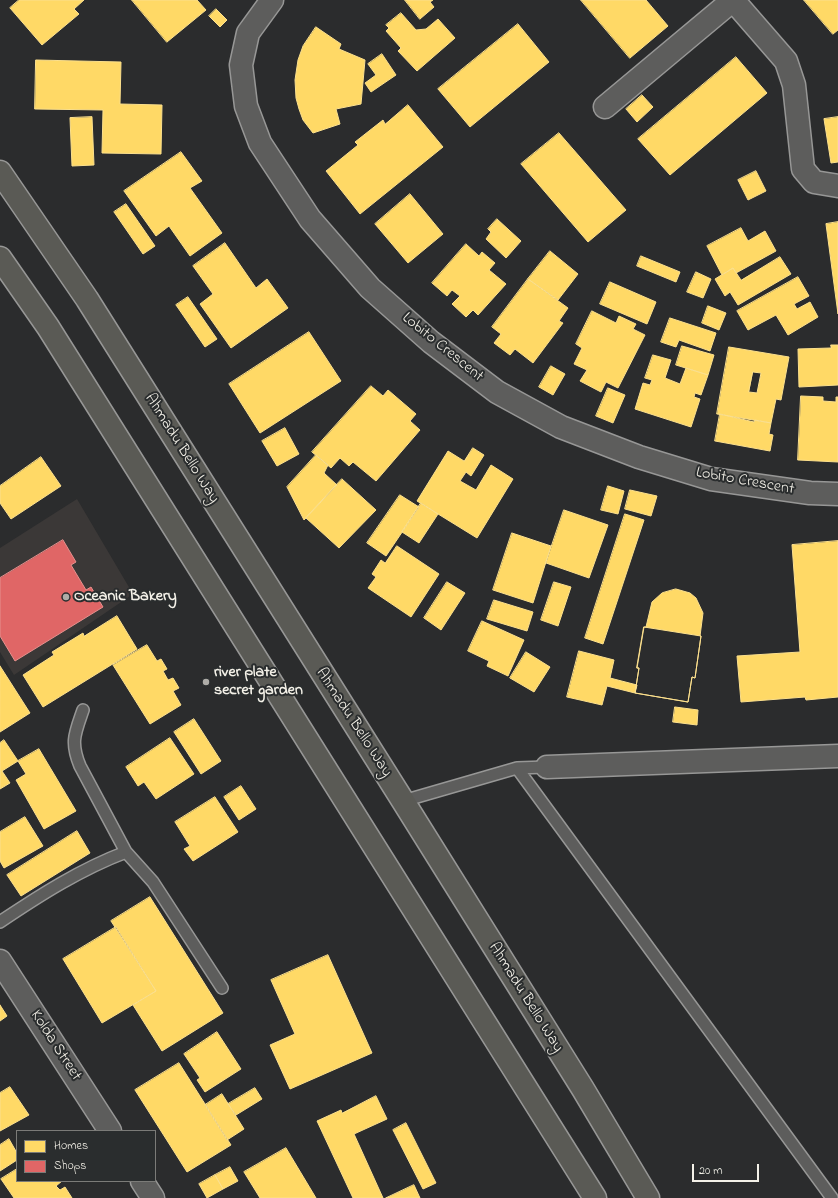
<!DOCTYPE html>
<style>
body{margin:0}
#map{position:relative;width:838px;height:1198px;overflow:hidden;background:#2b2c2d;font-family:"Indie Flower",sans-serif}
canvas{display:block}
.legend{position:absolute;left:16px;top:1130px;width:140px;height:52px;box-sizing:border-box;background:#2a2d2e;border:1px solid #7b7b78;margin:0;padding:5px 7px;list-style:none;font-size:12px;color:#f4f1e8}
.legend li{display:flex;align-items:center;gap:8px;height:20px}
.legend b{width:20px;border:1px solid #7b7b78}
.scale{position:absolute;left:692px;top:1164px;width:67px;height:18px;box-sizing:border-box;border:2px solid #f4f1e8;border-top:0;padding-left:5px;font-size:12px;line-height:14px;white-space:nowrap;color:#f4f1e8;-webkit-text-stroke:3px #2a2d2e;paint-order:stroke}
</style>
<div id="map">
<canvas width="838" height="1198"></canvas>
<ul class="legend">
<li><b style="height:11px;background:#ffd966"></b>Homes</li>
<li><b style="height:11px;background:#e06666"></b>Shops</li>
</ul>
<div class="scale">20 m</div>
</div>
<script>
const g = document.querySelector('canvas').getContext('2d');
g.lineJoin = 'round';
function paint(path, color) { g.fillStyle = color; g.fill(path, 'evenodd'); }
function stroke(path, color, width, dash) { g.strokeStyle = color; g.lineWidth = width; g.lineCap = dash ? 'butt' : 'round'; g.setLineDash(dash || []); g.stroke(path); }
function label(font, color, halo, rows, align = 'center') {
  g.font = font + ' "Indie Flower",sans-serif'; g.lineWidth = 4; g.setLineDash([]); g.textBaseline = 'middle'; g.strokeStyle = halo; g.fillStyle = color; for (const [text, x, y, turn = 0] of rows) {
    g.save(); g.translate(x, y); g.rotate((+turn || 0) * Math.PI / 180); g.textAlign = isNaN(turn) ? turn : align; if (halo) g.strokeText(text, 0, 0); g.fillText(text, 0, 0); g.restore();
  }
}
const built = new Path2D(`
 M77,499L133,594L14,675L0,652V548Z`);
const homes = new Path2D(`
 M19,0H84L74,9L79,14L42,45L10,8Z
 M132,0H197L206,10L167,42Z
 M405,0H433L430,2L434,7L420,19Z
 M581,0H646L668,26L630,58Z
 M804,0H838V30L833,34Z
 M216,9L227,20L220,27L209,16Z
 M401,13L416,30L426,29L438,19L455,38L417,71L398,51L401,48L386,31L389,28L386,25Z
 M518,24L549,62L470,127L438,89Z
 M316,27L341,44L339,49L365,60L361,104L336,109L340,124L313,133L303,120L299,109L296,98L295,80L298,60L303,46Z
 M382,54L396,75L371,92L365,83L376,75L368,64Z
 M736,57L767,93L670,175L638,139Z
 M36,60L121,62L120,104L162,105L161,154L102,153L103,110L35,109Z
 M642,95L653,107L637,122L626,109Z
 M408,105L443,147L360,214L326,171L358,145L355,142L383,120L385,124Z
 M92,117L94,165L72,166L70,118Z
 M838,117V162L831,163L824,119Z
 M559,133L626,210L588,242L521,164Z
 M181,152L202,181L190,188L222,233L190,256L169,226L156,236L124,191Z
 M756,171L766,191L748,200L738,180Z
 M410,194L443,234L408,263L375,224Z
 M126,204L155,246L143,254L114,212Z
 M497,219L521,241L506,258L486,239L491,232L488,229Z
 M838,222V314L826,224Z
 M741,228L748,241L765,231L776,251L736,273L733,268L722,275L707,246Z
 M225,243L256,288L267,279L288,308L231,348L200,304L213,294L193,266Z
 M466,244L479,256L482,252L495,263L489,270L506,284L478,315L473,310L466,317L452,304L460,296L452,290L447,296L432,283Z
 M550,251L578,274L558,300L528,279Z
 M641,256L680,272L676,282L637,266Z
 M780,257L791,274L738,305L730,292L725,296L715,279L733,268L741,280Z
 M696,272L711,279L703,298L687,292Z
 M798,277L809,296L794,304L797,309L810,302L818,317L788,335L776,315L748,330L737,311Z
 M528,279L568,308L559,321L563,323L533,363L515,349L510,355L494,343L501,334L492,327Z
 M610,282L656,302L647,324L600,304Z
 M188,297L217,339L205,347L176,305Z
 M708,306L726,313L719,330L702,323Z
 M592,311L616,323L619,316L636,324L633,329L645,335L618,388L606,382L601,392L580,381L587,370L574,364L582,348L576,344Z
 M670,318L716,333L710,351L679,340L676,347L661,342Z
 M309,332L341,381L260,433L229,384Z
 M831,345H838V385L799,387L798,349L831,348Z
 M682,346L714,355L708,375L676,365Z
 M729,347L789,357L781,400L776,399L771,423L717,414ZM753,372L761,373L757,393L749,392Z
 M653,355L671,360L665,378L680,384L686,368L708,375L701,395L695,393L694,397L700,399L691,427L635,409L643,383L650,385L652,380L645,378Z
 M551,366L565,374L553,395L539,387Z
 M371,386L383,396L388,390L416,414L410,421L420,430L376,481L353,462L349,466L340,458L331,468L312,452Z
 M608,388L625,395L613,423L596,416Z
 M801,396L823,397V401L836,402V397H838V462L798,460Z
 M720,414L754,422L755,420L771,423L769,434L773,435L770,451L715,441Z
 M285,428L299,454L277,466L262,441Z
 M473,448L484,455L471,476L466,472L460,481L476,490L491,465L513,479L477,538L417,501L448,451L464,461Z
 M316,455L328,465L324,473L337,485L304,520L287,487Z
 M41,457L61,486L11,519L0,503V486Z
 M342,479L376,510L339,548L306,518Z
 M608,486L624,491L618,514L601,510Z
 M630,490L657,496L651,516L625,509Z
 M400,495L419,507L386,556L367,543Z
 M421,503L438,514L419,543L402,532Z
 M564,510L608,525L589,578L546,563Z
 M625,514L644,520L603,644L585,638Z
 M512,533L551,546L533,603L493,590Z
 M838,541V697L806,700L805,697L741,702L737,656L800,652L792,545Z
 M397,546L439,574L411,617L368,588L376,577L372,574L381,560L385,563Z
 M447,582L465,593L441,630L424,618Z
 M554,582L571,587L558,626L541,620Z
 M676,589L690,593L696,598L703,613L700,636H701L695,678L692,677L688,702L635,693L639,668H637L644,627H646L652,602L662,593Z
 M494,600L533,612L527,631L487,619Z
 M117,616L137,649L43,707L23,675L54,655L52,652L83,633L84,636Z
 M482,621L524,640L508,676L487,666L489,661L468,651Z
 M644,627L701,636L695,678L692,677L688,702L635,693L639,668H637Z
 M147,645L157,661L161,659L167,669L163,671L168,680L173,678L179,688L173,691L181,705L150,724L113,665Z
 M579,651L614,660L610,678L637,685L635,693L607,686L602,705L567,697Z
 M526,652L550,667L534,692L510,678Z
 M0,666L30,713L0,732Z
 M675,707L698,710L697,725L673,722Z
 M194,719L221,761L201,774L174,732Z
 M170,738L194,774L156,799L144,782L138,786L126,767Z
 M4,740L18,761L2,771L10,783L0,789V743Z
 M39,749L76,811L44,829L16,780L26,774L18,761Z
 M241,786L256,809L239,820L224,797Z
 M215,797L238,832L193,861L184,849L190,846L175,822Z
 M25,817L43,846L4,868L0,861V832Z
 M77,831L90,853L21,896L7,875Z
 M150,897L223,1013L162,1051L133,1005L156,991L111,921Z
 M116,927L156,991L102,1023L63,959Z
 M328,955L372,1053L290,1089L270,1045L295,1034L271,980Z
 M0,1005L7,1016L0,1021Z
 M217,1032L241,1069L205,1092L197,1080L200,1078L184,1054Z
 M179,1063L231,1145L187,1172L135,1090Z
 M10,1087L29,1115L0,1131V1093Z
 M255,1088L262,1099L236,1115L228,1104Z
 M222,1094L244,1129L227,1140L205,1105Z
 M376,1096L387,1119L354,1134L383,1198H353L317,1121L341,1110L342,1113Z
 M406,1123L436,1183L423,1189L393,1130Z
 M9,1139L17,1153V1160L0,1171V1145Z
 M286,1148L316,1198H260L244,1172Z
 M230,1167L238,1181L223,1189L215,1175Z
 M17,1169V1181H62L56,1186L60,1190L65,1187L72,1198H14L1,1179Z
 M215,1175L223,1189L207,1198L199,1184Z
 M414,1185L420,1198H386Z`);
const shops = new Path2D(`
 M63,540L76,562L71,565L86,590L91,587L103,607L15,661L0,636V578Z`);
const service = new Path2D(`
 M517,768L832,1198
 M403,801L517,768L547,767
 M126,852L153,882L222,988
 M0,922C40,895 81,869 126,852L80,766C70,742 75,733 83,710`);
const minor = new Path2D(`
 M272,0L248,33L241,65L246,106L260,143L310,219L370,288L431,342L497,392L561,427L639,457L711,479L810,493L838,494
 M733,0L786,61L794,85L803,169L814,182L838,186
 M605,107L733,0
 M547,767L838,756
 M0,961L110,1131
 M142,1181L153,1198`);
const primary = new Path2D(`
 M0,172L87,299L403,801L583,1089L648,1198
 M0,258L48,327L595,1198`);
const markers = [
 [66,597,4,"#aeaca7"],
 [206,682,4,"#aeaca7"]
];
const streetNames = [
 ["Lobito Crescent",442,348,39],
 ["Ahmadu Bello Way",181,449,58],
 ["Lobito Crescent",745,482,10],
 ["Ahmadu Bello Way",353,723,57],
 ["Ahmadu Bello Way",525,998,58],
 ["Kolda Street",55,1046,57]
];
const poiNames = [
 ["Oceanic Bakery",74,597],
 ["river plate",214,673],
 ["secret garden",214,691]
];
paint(built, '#3b3837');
paint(homes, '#ffd966');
stroke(homes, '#fce08d', 1);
paint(shops, '#e06666');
stroke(shops, '#e6908d', 1);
stroke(service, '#979796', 14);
stroke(minor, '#979796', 25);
stroke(primary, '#979796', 25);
stroke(service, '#5d5d5c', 11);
stroke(minor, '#5d5d5c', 22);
stroke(primary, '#5a5a55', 22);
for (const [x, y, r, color] of markers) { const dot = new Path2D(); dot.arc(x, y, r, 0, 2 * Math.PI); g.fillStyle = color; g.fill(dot); stroke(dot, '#2a2d2e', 1.5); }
label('16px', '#f4f1e8', '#2a2d2e', streetNames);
label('bold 16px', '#f4f1e8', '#2a2d2e', poiNames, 'left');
</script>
